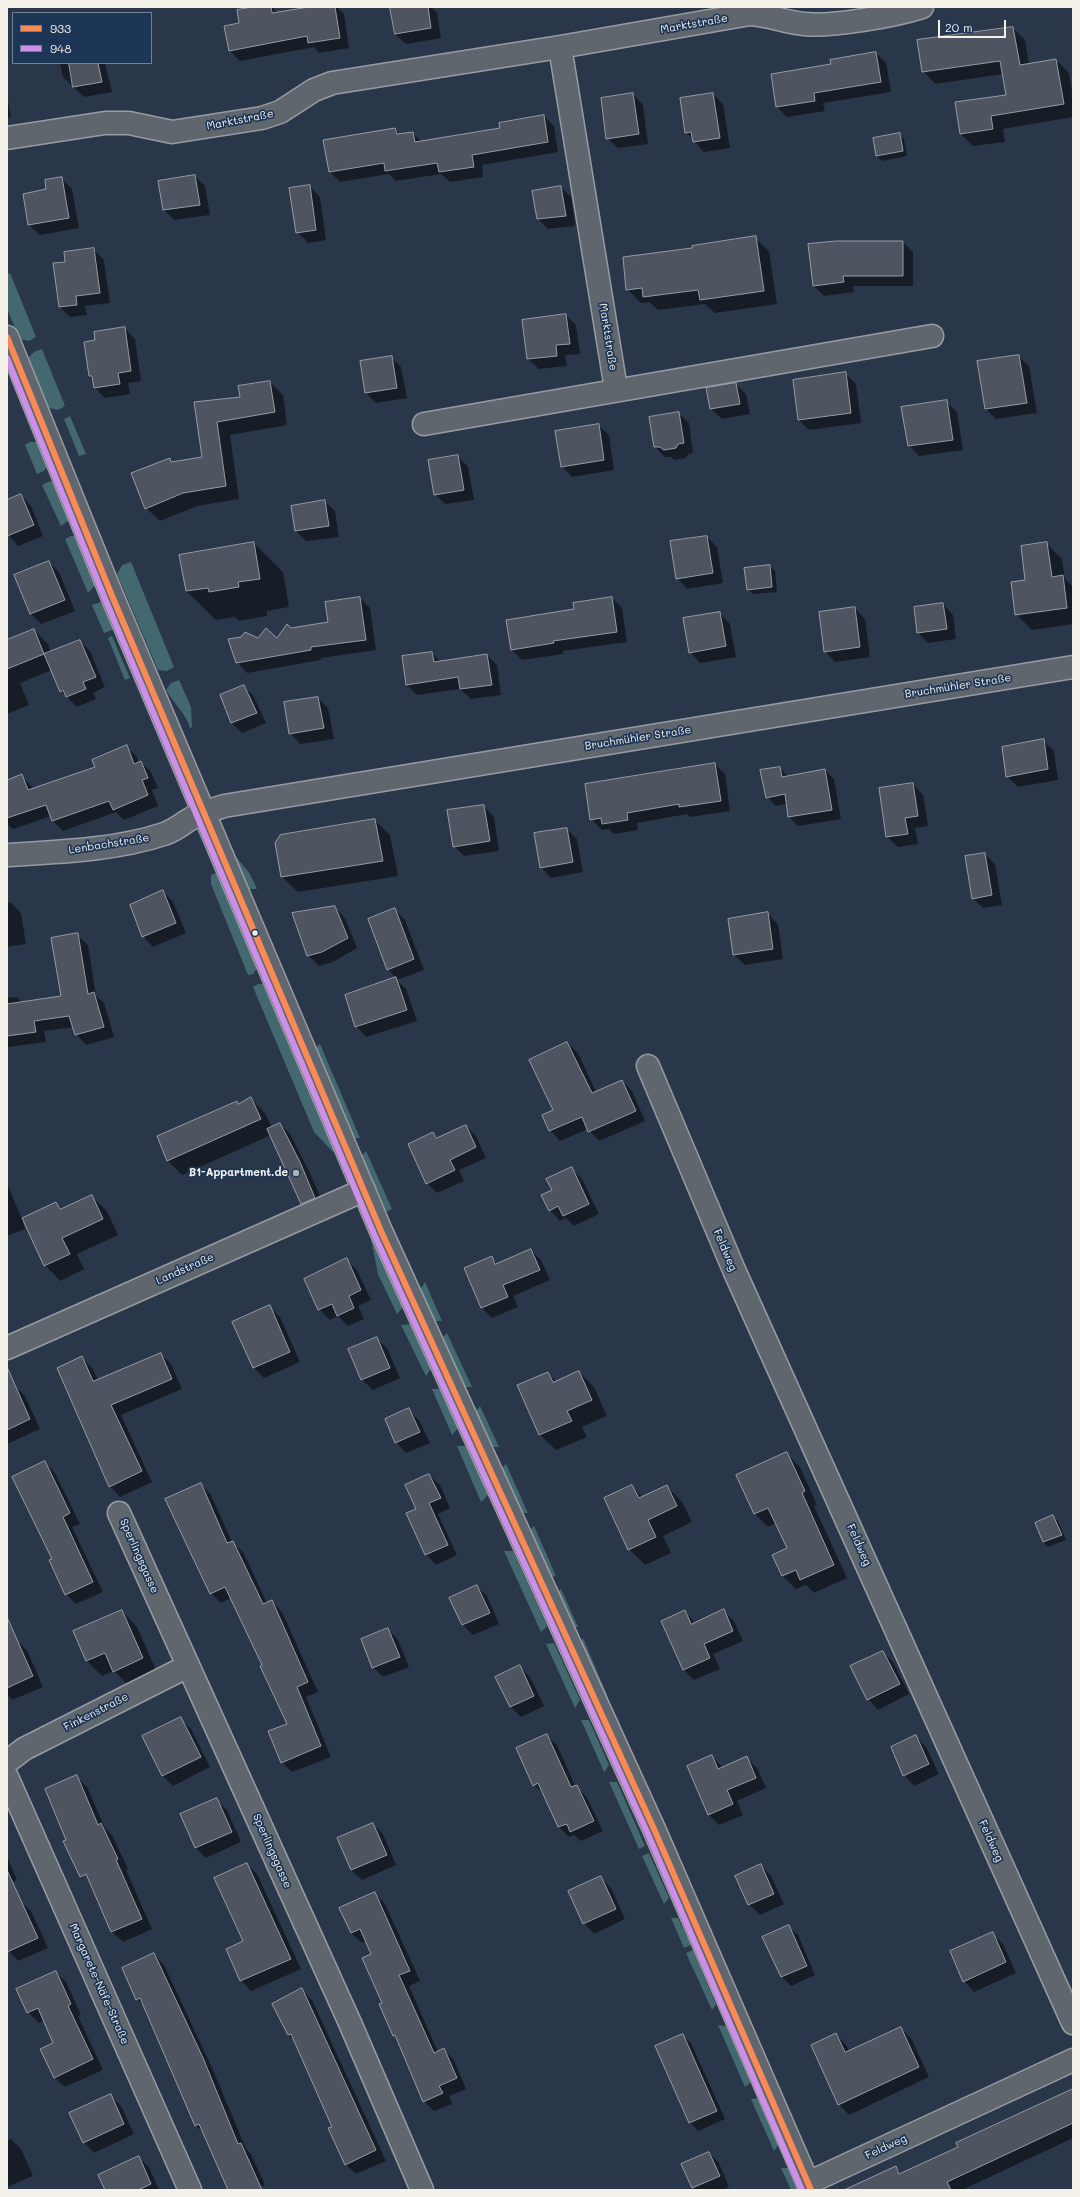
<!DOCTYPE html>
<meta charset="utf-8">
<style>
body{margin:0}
#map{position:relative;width:1080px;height:2197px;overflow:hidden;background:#2a374a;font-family:Mali,sans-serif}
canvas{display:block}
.frame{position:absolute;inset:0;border:8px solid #f4f1e8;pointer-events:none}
.legend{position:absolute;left:12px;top:12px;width:140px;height:52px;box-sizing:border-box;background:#1d3557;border:1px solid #738091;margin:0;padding:5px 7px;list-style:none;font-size:12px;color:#f4f1e8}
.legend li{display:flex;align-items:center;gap:8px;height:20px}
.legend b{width:20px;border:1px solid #738091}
.scale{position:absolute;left:938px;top:20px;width:68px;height:18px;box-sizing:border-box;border:2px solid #f4f1e8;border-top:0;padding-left:5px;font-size:12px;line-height:14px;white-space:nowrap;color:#f4f1e8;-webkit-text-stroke:3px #1d3557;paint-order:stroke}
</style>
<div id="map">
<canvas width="1080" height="2197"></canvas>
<div class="frame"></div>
<ul class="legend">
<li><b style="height:5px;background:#f98a56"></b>933</li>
<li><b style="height:5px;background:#ce8fe9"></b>948</li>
</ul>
<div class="scale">20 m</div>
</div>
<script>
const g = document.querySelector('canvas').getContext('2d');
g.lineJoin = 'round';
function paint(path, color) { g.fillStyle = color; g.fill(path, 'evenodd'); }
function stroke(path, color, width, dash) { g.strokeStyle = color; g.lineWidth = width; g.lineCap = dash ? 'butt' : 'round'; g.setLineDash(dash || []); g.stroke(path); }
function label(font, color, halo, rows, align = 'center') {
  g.font = font + ' Mali,sans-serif'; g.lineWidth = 3.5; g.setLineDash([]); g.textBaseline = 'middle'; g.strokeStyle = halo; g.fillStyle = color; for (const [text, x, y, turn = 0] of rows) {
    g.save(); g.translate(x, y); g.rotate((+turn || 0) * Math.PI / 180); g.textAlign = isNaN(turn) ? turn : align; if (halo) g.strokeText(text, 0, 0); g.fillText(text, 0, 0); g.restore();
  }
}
const green = new Path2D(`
 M10,273L36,337L29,341L20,339L7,309V274Z
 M42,349L65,406L58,410L49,408L28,358L34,352Z
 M70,416L86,454L79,456L64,419Z
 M30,442H39L48,465L44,471L37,474L25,445Z
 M50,481L57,484L71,519L61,526L42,485Z
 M71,536H78L97,583L88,593L65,539Z
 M131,562L174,667L167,671L158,670L117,574L122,565Z
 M101,602L107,603L117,628L104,633L92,605Z
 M112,636L130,678L125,680L108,638Z
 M179,680L191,707L192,727L190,728C186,713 174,704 166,690L171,683Z
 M232,852L250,874L257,889H249Z
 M219,872L257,968L253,974L248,975L211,884V875Z
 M258,984H265L336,1151L333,1152L314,1132L253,987Z
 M320,1044L360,1138H354L315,1048Z
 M366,1151L392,1209L386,1212L361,1156Z
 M372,1233L403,1307L397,1314L378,1274L370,1234Z
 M425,1282L442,1321H435L420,1290Z
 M412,1324L431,1369L426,1376L401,1325Z
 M447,1333L472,1387H464L442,1338Z
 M432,1389H441L458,1428L452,1435Z
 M480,1406L499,1447H491L475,1412Z
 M457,1446H466L488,1495L481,1502Z
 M506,1464L528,1513H521L501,1469Z
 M534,1526L556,1576L549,1577L529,1531Z
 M504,1551H513L547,1626L541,1632Z
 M561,1589L578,1627H571L557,1594Z
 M583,1638L607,1695L609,1702L606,1704L579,1645Z
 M554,1643L580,1700L575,1708L546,1644Z
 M581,1720H589L609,1765L604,1772Z
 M609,1782H617L645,1846L639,1849Z
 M649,1853L669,1898L664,1904L642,1856Z
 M671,1918H678L691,1945L684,1948Z
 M693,1950L716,2005L712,2010L686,1953Z
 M718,2025L727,2026L751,2082L745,2087Z
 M759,2098L779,2144L774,2151L751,2099Z
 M781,2168H790L800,2190H791Z`);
const shadow = new Path2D(`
 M258,7H272L278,13L315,7H337L344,14L349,48L319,53L314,47L240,61L229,50L240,24Z
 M391,7H431L437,13L441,38L406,44L395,34Z
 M1013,28L1025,40L1029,65L1056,60L1069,73L1073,99V117L1003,129L1005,142L973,146L961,134L1007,95L1003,74L935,84L923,71Z
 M876,53L886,63L891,92L823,103L825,111L787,117L777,107L772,74L832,65Z
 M60,63H105L112,92L84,97L63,77Z
 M633,94L643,105L648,144L618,148L607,138Z
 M713,94L723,104L730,148L704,152L686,132Z
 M7,95L11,117L7,118Z
 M544,116L554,126L558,152L482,165L483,177L450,182L441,174L396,181L389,174L340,182L330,172L395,129L401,135L413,133L422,142L501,128Z
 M899,134L904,139L907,156L882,161L877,156L874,139Z
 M195,176L205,186L210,215L174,220L164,210Z
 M61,178L72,189L79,228L40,235L29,225L47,190Z
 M310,186L320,197L326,240L308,243L297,232Z
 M561,187L571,197L575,226L548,229L538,219Z
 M755,238L769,251L777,304L715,313L705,304L658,310L649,302L641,303L627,289L693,249Z
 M903,242L913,252V286H853L854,292L824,296L813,285Z
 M93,249L104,260L110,303L85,306L87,315L70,317L60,307L66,262Z
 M566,315L576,325L580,354L565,355L567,366L539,369L528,359L523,320Z
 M124,328L135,339L141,381L128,383L130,394L105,398L95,388L93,379L89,376L96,341Z
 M1018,356L1029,366L1037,413L996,419L986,409Z
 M391,357L401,367L407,398L376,403L366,393Z
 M845,373L856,384L861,423L809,430L799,420Z
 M270,382L283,395L287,425L230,435L239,499L197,506L160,521L146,508L169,459L173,463L203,458L195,402L241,398Z
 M736,384L746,394L750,414L722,419L711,409Z
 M946,402L957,412L963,450L919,456L909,445Z
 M678,413L689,423L693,453L688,454L686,458L675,460L671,457H665L655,447Z
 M598,425L609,435L614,470L572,477L562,466Z
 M458,456L468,467L474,500L445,504L435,494Z
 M21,495L31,506L43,536L18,546L7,533V501Z
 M324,501L335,511L339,537L306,541L296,531L292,507Z
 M707,537L717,547L723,583L687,589L677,578Z
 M254,543L283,572L289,607L267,611V616L239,621L235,617L216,620L186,591Z
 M1047,544L1062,559L1065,579L1073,587V624L1032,630L1016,614L1026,581Z
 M49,562L59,572L75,611L41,624L31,614L15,576Z
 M770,566L775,571L777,592L753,594L748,589Z
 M360,598L370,608L376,650L321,658V660L247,673L237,662L258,640H277L291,629L329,623Z
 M612,598L622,608L627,642L563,651V654L522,660L512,650L575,610Z
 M943,604L953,615L956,639L928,643L918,633Z
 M855,608L865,619L870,657L835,662L825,651Z
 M720,613L730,624L736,657L700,663L690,652Z
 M34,630L48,644L51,653L80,641L90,651L105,687L93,693L96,699L77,707L61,691L52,670L20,683L29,705L7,714V641Z
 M432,653L441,662L487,655L497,665L501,695L471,699L460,689L417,695L407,685Z
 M244,686L254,697L266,723L242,733L232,723Z
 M318,698L328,708L334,739L300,744L290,733Z
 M1043,741L1054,751L1058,780L1018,787L1007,776Z
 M126,746L137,757L139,763L141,762L151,772L158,788L152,790L158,806L124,820L116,812L63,831L53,821L51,816L13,829L7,824V781L22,776L34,789L96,767Z
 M715,764L725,774L730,811L690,817L687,814L637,823L638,830L614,834L609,829L602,830L591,819Z
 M780,768L788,777L825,770L834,779L841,819L798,826L789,817L787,804L776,806L767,797Z
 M913,784L923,795L928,826L915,828L918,844L898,847L887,837Z
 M484,806L494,817L499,851L464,856L454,846Z
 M375,820L390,835L398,876L298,892L282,877Z
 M567,829L577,839L583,872L551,878L541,867Z
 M985,854L995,864L1002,905L983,908L973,898Z
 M163,891L173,902L186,933L153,947L143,936Z
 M10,902L21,913L26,944L7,947V903Z
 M335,907L345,918L357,948L333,962L319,966L308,955Z
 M395,910L405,920L424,970L397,980L406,989L417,1021L366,1037L356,1026L346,995L396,978L388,969Z
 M767,913L778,924L783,959L745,965L734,955Z
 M77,935L88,945L96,996L104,1003L114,1037L86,1045L76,1034L74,1027L44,1031L46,1042L8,1047L7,998L17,997L23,1003L62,997Z
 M567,1043L578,1053L596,1092L622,1081L632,1091L645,1121L599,1141L588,1129L560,1141L550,1130Z
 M251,1099L265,1113L272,1128L280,1124L290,1134L310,1173L325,1208L312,1214L301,1204L271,1135L182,1175L168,1161L236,1102L238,1104Z
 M466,1126L476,1136L486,1158L459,1170L464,1181L437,1193L427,1183L433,1133L438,1139Z
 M571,1168L582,1179L599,1214L574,1226L566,1218L560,1221L550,1210L553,1191Z
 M7,1183L22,1219L56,1203L62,1209L91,1196L107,1211L118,1235L77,1254L84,1269L60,1281L45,1265L24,1221L23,1222L25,1229L7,1236Z
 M531,1250L541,1260L550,1280L513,1296L518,1307L492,1318L482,1308L491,1258L498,1264Z
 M347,1260L357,1270L371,1300L358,1306L364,1319L348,1326L338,1316L330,1320L319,1309Z
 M269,1307L280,1317L300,1362L264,1378L254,1368L234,1323Z
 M376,1338L387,1348L400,1378L373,1390L362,1380L349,1350Z
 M161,1354L171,1364L182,1389L121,1415L152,1482L120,1497L110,1486L82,1358L92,1368L98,1380Z
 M579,1372L594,1387L607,1416L582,1427L587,1437L556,1450L540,1435L519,1385L548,1373L557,1382Z
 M15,1386L25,1396L40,1429L7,1444V1390Z
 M408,1410L419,1420L430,1443L406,1453L396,1442Z
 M787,1454L800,1467L817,1505L814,1506L847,1578L814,1593L806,1585L796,1589L783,1576L774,1555L788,1549L776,1523L768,1527L755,1514L738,1476Z
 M45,1462L55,1473L80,1524L72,1527L103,1592L76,1604L66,1594L53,1559Z
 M429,1475L440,1485L450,1508L438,1514L457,1555L436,1565L426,1554L417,1509Z
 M201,1484L211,1495L232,1542L243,1552L267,1603L272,1601L282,1612L318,1692L306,1697L331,1757L292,1772L282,1762L288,1724L263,1666L231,1598L221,1603L211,1593Z
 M632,1486L643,1497L667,1486L682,1502L692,1522L663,1536L671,1553L645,1565L629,1549Z
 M1053,1516L1058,1521L1066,1540L1048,1547L1043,1542Z
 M477,1586L487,1596L499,1624L473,1635L463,1625L450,1598Z
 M723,1610L734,1621L743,1641L713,1654L720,1669L694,1680L684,1670L662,1621L685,1611L695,1623Z
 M122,1611L137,1627L158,1674L130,1687L114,1671L102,1676L87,1661Z
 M7,1617L17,1641L27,1650L43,1687L12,1700L7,1694Z
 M388,1629L398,1640L409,1667L383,1677L373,1667Z
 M883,1652L893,1662L909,1694L878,1710L868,1699Z
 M520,1667L530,1677L544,1706L521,1717L510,1706Z
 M181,1719L191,1729L210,1767L173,1786L162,1775Z
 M547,1736L557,1745L575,1786L586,1796L603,1831L581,1841L574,1835L569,1837L559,1827L545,1795L534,1785Z
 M916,1736L926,1747L939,1774L914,1786L904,1775Z
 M712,1756L723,1768L747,1758L757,1768L766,1788L737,1801L743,1815L719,1825L709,1815L688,1767Z
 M77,1777L87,1787L105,1828L112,1835L128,1869L126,1870L152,1929L123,1942L112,1932L77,1852Z
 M216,1799L227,1810L241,1842L206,1858L196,1848L182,1815Z
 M373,1824L383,1834L396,1865L362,1880L351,1870Z
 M7,1857L17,1880L7,1884Z
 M246,1864L257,1874L301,1969L251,1991L241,1980L244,1942Z
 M761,1865L771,1876L784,1904L760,1915L749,1904Z
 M601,1878L611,1888L625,1919L594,1934L584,1923Z
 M375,1894L385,1904L420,1981L409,1986L438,2052L444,2050L454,2060L466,2089L449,2096L452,2104L434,2111L424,2101L398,2039L394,2035L383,2003L372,1954L366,1941L362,1943L351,1933Z
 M20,1901L31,1911L48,1948L18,1961L7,1949V1907Z
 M789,1927L798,1935L815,1975L791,1986L782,1977L764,1937Z
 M992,1933L1003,1944L1016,1973L974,1992L964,1981Z
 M154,1954L164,1965L213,2070L246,2149L251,2154L265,2185L253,2190H231L205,2134L196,2126L144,2006L137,1999Z
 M56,1972L66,1982L81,2015L78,2016L103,2070L65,2087L54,2077L55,2043L44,2020L39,2023L28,2012L17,1989Z
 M302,1990L312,2000L386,2161L356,2174L345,2164L333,2127L296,2042L288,2035Z
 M900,2028L911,2038L929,2077L849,2115L839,2104L836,2034L846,2045L849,2051Z
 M682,2035L691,2043L725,2119L698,2131L690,2122Z
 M1073,2090V2138L962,2190H865L896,2168L902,2174Z
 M110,2095L121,2106L134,2134L94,2153L84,2142Z
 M11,2139L21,2149L33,2176L7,2187V2140Z
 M709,2153L719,2163L729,2187L722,2190H696L693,2187Z
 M138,2157L149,2167L159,2190H106Z`);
const building = new Path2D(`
 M253,7H271L272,13L309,7H335L340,38L308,43L307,36L229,51L224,26L239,23L237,10Z
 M390,7H428L431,28L395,34Z
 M1013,27L1020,65L1056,59L1064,104L991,116L993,129L960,134L955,102L1006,95L1000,61L922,72L917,40Z
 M876,52L881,82L814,93L815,101L776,107L771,74L831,64L830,60Z
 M69,63H98L102,82L73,87Z
 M633,93L639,134L606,139L601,98Z
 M713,93L720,138L693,142L691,132L685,133L680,98Z
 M544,115L548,142L472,155L474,167L439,172L437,163L385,171L384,163L329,172L323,140L395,128L397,134L413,132L415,142L500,128L499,123Z
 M900,133L903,151L876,156L873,138Z
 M195,175L200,205L163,210L158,181Z
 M62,177L69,218L28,225L23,194L46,189L45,180Z
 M310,185L316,230L296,233L289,188Z
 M561,186L566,216L537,219L532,191Z
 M756,236L764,291L700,300L698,290L643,297L642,288L626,290L623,257L692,248V246Z
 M836,241H903V276H843L844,282L813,286L808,244Z
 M94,248L100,293L76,296L77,305L59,307L53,263L65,262L64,252Z
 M566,314L570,344L556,345L557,356L527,359L522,320Z
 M125,327L131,371L118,373L120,384L94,388L92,376H89L84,342L95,340L94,332Z
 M1019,355L1027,403L985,409L977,361Z
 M392,356L397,388L365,393L360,361Z
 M846,372L851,413L798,420L793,380Z
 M270,381L275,412L217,422L226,486L183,493L145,509L131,473L170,458L171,462L202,457L194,402L240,397L238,386Z
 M736,383L740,404L710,409L706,388Z
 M947,400L953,440L908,446L901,407Z
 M679,412L684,443L678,444L676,448L664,450L660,447H654L649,417Z
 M599,424L604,460L561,467L555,431Z
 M458,455L464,490L434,495L428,460Z
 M21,494L34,525L7,536V500Z
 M325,500L329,526L295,531L291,506Z
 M707,536L713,573L676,579L670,541Z
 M254,542L260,579L238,582L239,587L209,592L208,588L186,591L179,555Z
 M1047,542L1052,577L1063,575L1067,608L1015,615L1011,582L1025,580L1021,546Z
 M49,561L65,600L30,614L14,575Z
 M770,565L772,587L747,590L744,568Z
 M360,597L366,640L311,647V650L236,663L228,639L241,637L245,632L258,638L266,628L277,638L287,624L291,628L328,622L325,602Z
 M612,597L617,632L553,641L554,643L511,650L506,620L574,609L573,603Z
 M943,603L947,629L917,633L914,607Z
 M855,607L860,647L824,652L819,612Z
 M720,612L726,646L689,653L683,618Z
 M34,629L44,654L7,669V640Z
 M80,640L96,677L83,682L86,689L66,697L63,690L60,692L44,654Z
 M432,652L434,662L487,654L492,685L460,689L458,677L406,685L402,656Z
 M244,685L257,713L231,723L220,695Z
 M318,697L324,728L289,734L284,702Z
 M1044,739L1048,769L1006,777L1002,747Z
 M127,745L134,764L141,761L148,778L142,780L148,795L113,810L109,801L52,821L46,805L7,818V780L22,774L28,790L95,767L92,760Z
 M715,763L721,801L679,807V804L627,813L628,820L602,824L601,818L590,820L585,784Z
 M780,767L782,777L825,769L832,810L788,817L785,794L766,798L760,770Z
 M913,783L918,816L905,818L908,834L886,837L879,788Z
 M484,805L490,841L453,847L447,810Z
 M375,819L383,861L281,877L275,843L280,835Z
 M567,828L573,862L540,868L534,833Z
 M985,853L992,895L972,899L965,856Z
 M163,890L176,923L142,937L130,905Z
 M335,906L348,938L322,952L307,956L292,913Z
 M395,908L414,959L387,970L368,919Z
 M768,912L773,949L733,955L728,919Z
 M78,933L88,994L94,992L104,1027L75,1035L69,1016L34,1021L36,1032L7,1036V1004L61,996L51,938Z
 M396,977L407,1010L355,1027L345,995Z
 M567,1042L592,1093L622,1080L636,1111L588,1132L582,1117L549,1131L542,1115L553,1110L529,1060Z
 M251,1097L261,1119L167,1161L157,1136L237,1101L238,1104Z
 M280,1123L300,1162L315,1198L301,1204L267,1129Z
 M466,1125L476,1147L450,1160L455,1170L426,1184L408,1144L433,1132L436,1138Z
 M572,1167L589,1204L563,1216L558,1206L549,1211L541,1195L552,1190L546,1179Z
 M92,1195L103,1219L62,1238L70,1254L44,1266L22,1218L56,1202L60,1209Z
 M531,1249L540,1270L503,1285L508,1297L481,1308L464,1268L492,1256L495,1264Z
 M347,1258L361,1290L349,1296L354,1308L337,1316L332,1304L318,1310L304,1279Z
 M270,1305L290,1352L253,1368L232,1322Z
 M377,1337L390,1368L361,1380L348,1349Z
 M161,1353L172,1379L111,1405L142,1471L109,1487L57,1368L82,1356L93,1381Z
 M7,1367L30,1419L7,1430Z
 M579,1371L592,1400L567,1411L572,1421L539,1435L517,1385L548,1372L553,1382Z
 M409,1408L420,1432L395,1443L385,1419Z
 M787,1452L805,1491L802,1493L834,1565L800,1580L796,1570L782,1576L772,1555L787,1548L768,1508L754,1514L736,1475Z
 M45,1461L70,1513L63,1517L93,1582L65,1595L49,1560L52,1559L12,1477Z
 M429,1474L441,1498L429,1503L448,1545L425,1555L406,1513L416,1509L405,1485Z
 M201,1483L227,1543L233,1541L263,1604L272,1600L308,1682L297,1687L321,1746L281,1763L268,1731L287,1724L260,1666L262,1665L225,1587L210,1594L165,1499Z
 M632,1485L639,1498L667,1485L677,1506L648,1520L656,1537L628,1550L604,1498Z
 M1053,1515L1062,1535L1043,1542L1035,1523Z
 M477,1585L490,1613L462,1625L449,1598Z
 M724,1609L733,1631L704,1644L710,1658L683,1670L661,1621L685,1610L691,1624Z
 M122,1610L143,1658L113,1672L105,1653L86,1661L73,1631Z
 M7,1617L33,1676L7,1688Z
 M388,1628L400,1657L372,1668L361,1639Z
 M883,1651L900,1684L867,1700L850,1666Z
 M520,1665L534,1696L510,1707L495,1677Z
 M181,1717L201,1757L162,1776L142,1736Z
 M547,1734L571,1787L577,1785L594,1821L570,1832L567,1824L558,1827L538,1783L533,1786L516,1748Z
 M916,1735L929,1764L903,1776L891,1747Z
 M712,1755L718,1769L747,1756L756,1778L727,1790L733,1804L708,1815L687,1766Z
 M77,1775L98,1825L101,1823L118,1859L116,1860L142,1919L111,1932L86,1874L80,1877L63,1841L66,1840L45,1789Z
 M217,1798L232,1832L195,1848L180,1814Z
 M373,1823L387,1855L351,1870L337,1838Z
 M247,1863L291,1959L240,1981L226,1949L243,1941L214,1878Z
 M761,1864L774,1894L748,1905L735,1876Z
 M7,1870L38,1938L7,1952Z
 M601,1876L616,1909L583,1924L568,1891Z
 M375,1892L410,1971L399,1975L434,2053L444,2048L457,2078L439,2086L443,2093L423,2102L395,2035L393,2036L379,2004L382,2003L362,1958L371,1954L360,1929L351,1933L339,1908Z
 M789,1925L807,1966L781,1977L762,1937Z
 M993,1932L1006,1962L963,1982L950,1951Z
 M154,1953L203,2058L238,2144L241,2143L262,2190H228L199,2124L195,2126L140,1998L136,2000L122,1968Z
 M56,1971L71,2004L68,2006L93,2059L54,2078L40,2049L53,2043L38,2008L27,2013L16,1989Z
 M302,1988L376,2150L345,2165L328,2128L332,2127L291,2034L288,2035L272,2004Z
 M901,2027L919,2067L838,2105L811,2045L836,2033L845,2052Z
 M683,2034L717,2111L689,2123L655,2046Z
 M1073,2089V2123L947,2182L951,2190H844L896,2166L899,2174L958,2147L956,2143Z
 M111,2094L124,2124L83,2143L69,2113Z
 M709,2152L720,2176L692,2188L681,2164Z
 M139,2156L151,2184L138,2190H105L98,2175Z`);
const minor = new Path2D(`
 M560,47L616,389
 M7,138L105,123H129L172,132L262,118L280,112L314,90L332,83L560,47L750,14C768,15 785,22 804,24C832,27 894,16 922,7
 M424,424L932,336
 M7,855C57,852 116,850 164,834C173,831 180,826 187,821C197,814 212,810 224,806L1073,667
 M648,1066L734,1270L1073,2023
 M7,1348L364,1190
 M119,1513L350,2023L422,2190
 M7,1762L24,1749L188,1666
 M7,1777L190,2190
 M808,2183L1073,2060`);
const major = new Path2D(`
 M7,337L110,591L381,1231L654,1829L811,2190`);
const bus1 = new Path2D(`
 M7,337L110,591L381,1231L654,1829L811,2190`);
const bus2 = new Path2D(`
 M7,358L103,594L374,1234L647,1832L802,2190`);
const markers = [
 [255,933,3.5,"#f4f1e8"],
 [296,1173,4,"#adb0b1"]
];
const streetNames = [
 ["Marktstraße",694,24,-10],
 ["Marktstraße",240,120,-11],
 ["Marktstraße",608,337,81],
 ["Bruchmühler Straße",958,686,-9],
 ["Bruchmühler Straße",638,738,-9],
 ["Lenbachstraße",109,844,-9],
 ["Feldweg",725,1250,67],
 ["Landstraße",185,1269,-24],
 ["Feldweg",859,1545,66],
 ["Sperlingsgasse",139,1556,66],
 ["Finkenstraße",96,1712,-27],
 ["Feldweg",991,1841,66],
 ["Sperlingsgasse",272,1851,66],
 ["Margarete-Näfe-Straße",99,1984,66],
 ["Feldweg",886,2147,-25]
];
const poiNames = [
 ["B1-Appartment.de",288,1173]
];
paint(green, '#43686f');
paint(shadow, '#0007');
paint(building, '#4e5460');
stroke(building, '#979ca3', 1);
stroke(minor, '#979ca3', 25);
stroke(major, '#979ca3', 25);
stroke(minor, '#60666e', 22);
stroke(major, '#60666e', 22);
stroke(bus1, '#f98a56', 6);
stroke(bus2, '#ce8fe9', 6);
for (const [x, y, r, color] of markers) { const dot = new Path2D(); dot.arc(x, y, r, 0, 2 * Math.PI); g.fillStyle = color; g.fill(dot); stroke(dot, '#1d3557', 1.5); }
label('11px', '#f4f1e8', '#1d3557', streetNames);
label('bold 11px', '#f4f1e8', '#1d3557', poiNames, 'right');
</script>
